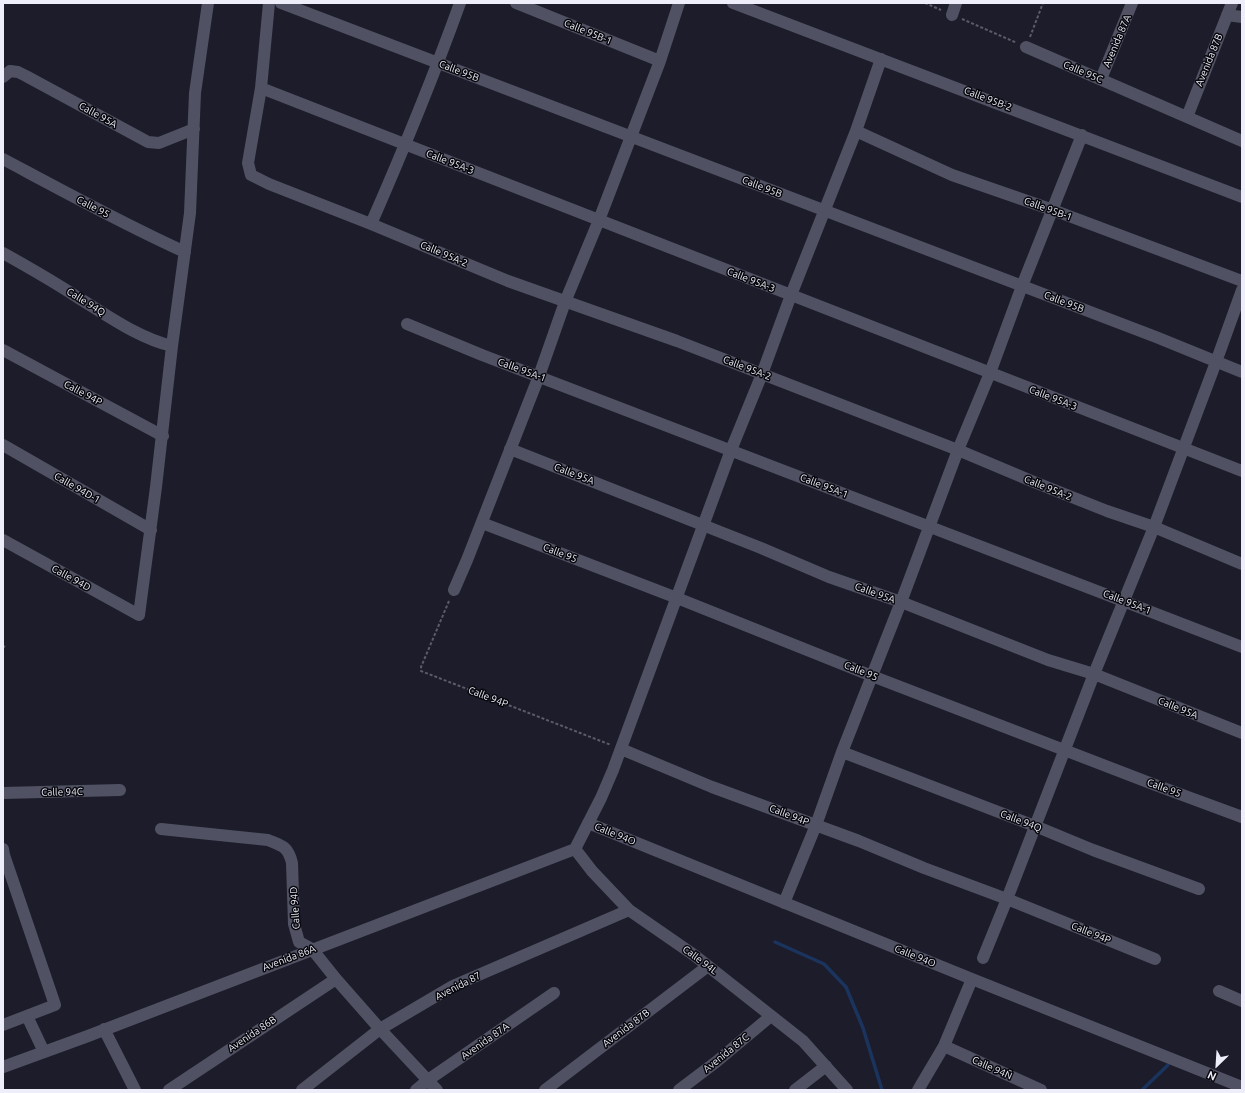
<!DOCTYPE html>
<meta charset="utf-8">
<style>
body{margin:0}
#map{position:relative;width:1245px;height:1093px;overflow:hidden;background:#1c1c2b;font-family:Ubuntu,sans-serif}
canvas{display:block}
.frame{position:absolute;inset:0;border:4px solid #edeef9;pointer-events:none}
.north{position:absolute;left:1197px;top:1045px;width:40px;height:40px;-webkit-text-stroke:3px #07070d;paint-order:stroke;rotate:205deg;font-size:11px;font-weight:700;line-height:16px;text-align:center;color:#edeef9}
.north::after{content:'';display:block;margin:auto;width:14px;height:18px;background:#edeef9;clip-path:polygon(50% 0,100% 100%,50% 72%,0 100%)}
</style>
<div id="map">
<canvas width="1245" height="1093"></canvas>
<div class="frame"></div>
<div class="north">N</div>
</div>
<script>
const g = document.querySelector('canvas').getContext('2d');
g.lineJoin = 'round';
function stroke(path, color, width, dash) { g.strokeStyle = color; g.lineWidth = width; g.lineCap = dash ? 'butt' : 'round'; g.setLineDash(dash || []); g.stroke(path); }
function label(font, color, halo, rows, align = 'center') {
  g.font = font + ' Ubuntu,sans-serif'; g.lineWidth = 3; g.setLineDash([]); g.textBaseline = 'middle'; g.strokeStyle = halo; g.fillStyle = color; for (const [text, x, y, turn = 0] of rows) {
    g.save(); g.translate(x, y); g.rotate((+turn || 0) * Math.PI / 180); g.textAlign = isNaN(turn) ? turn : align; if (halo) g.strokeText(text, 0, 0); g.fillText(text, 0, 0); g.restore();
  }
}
const stream = new Path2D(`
 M775,942L824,964L846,987L863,1028L882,1090
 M1142,1090L1168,1065`);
const path = new Path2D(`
 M925,3L941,10
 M962,19L1017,43
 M1030,37L1043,3
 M449,601L421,667V671L611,745
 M3,646L5,647`);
const minor = new Path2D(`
 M269,3L261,88L248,163L251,175L269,184L371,224L508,281L677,341L958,450L1034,482L1107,511L1154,527L1242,564
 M281,3L1156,337L1242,372
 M516,3L660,61
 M733,3L1242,197
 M952,15L956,3
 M1227,15L1242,17
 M1026,47L1242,141
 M3,77L10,71L18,72L26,76L148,142L159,143L194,129
 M1101,79L1132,3
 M261,88L1242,471
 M1187,117L1232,3
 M856,131L952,175L1053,210L1242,281
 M3,159C63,191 123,224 185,252
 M371,224C403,151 433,78 460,3
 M3,253C28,267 53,281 77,297C107,315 138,338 172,346
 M407,324L482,355L1123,601L1242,647
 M3,350L163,436
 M3,445L151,530
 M510,449L761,548L829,577L901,602L1048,660L1094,674L1242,733
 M482,523L677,598L872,676L1150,783L1242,817
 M3,540L139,615L156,487L172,346L190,213L195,93L208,3
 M454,590L467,560L539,376L565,302L599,220L660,61L679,3
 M621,749L712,787L859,841L924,868L1007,899L1155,959
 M842,752L1035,826L1093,850L1199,889
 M3,793L120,790
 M588,823L972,979L1242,1087
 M161,829L268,840C282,846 288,846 292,863L294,924L299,942L312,949L336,979L380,1029L437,1090
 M3,849L4,855L55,1005L3,1025
 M784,903L816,825L842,752L901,602L958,450L990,373L1022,286L1082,135
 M983,958L1007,899L1094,674L1154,527L1216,362L1242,290
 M1219,991L1242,1001
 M27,1016L44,1052
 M104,1029L135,1090
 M944,1046L1041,1090
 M3,1067L88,1036L575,849
 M169,1090L336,979
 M302,1090L380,1029L453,986L629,910
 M416,1090L428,1080L554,993
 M545,1090L708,966
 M679,1090L716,1062L771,1016
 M795,1090L826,1066
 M847,1090L803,1041L694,955L629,910L592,871L575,849L601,798L613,770L731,450L762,374L791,295L856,131L881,59
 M918,1090L944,1046L972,979`);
const streetNames = [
 ["Calle 95B-1",588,32,22],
 ["Avenida 87A",1117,41,-67],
 ["Avenida 87B",1209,60,-68],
 ["Calle 95B",459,71,21],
 ["Calle 95C",1083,72,23],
 ["Calle 95B-2",988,99,21],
 ["Calle 95A",98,115,29],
 ["Calle 95A-3",450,162,21],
 ["Calle 95B",762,187,21],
 ["Calle 95",93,207,27],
 ["Calle 95B-1",1048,209,20],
 ["Calle 95A-2",444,254,23],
 ["Calle 95A-3",751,280,21],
 ["Calle 94Q",86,302,32],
 ["Calle 95B",1064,302,21],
 ["Calle 95A-2",747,368,21],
 ["Calle 95A-1",522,370,20],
 ["Calle 94P",83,393,28],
 ["Calle 95A-3",1053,398,21],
 ["Calle 95A",574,474,21],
 ["Calle 95A-1",824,486,21],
 ["Calle 94D-1",77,488,30],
 ["Calle 95A-2",1048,488,22],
 ["Calle 95",560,553,21],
 ["Calle 94D",71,578,29],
 ["Calle 95A",875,593,20],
 ["Calle 95A-1",1127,602,21],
 ["Calle 95",861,671,22],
 ["Calle 94P",488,697,21],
 ["Calle 95A",1178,708,22],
 ["Calle 95",1164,788,20],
 ["Calle 94C",62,792,-1],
 ["Calle 94P",789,815,21],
 ["Calle 94Q",1021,821,21],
 ["Calle 94O",615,834,22],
 ["Calle 94D",295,908,-94],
 ["Calle 94P",1091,933,22],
 ["Calle 94O",915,956,22],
 ["Avenida 86A",289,958,-21],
 ["Calle 94L",700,960,37],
 ["Avenida 87",458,986,-27],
 ["Avenida 87B",626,1028,-37],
 ["Avenida 86B",252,1034,-34],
 ["Avenida 87A",485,1041,-35],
 ["Avenida 87C",726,1053,-39],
 ["Calle 94Ñ",992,1068,24]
];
stroke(stream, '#1b345d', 3.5);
stroke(path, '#5b5b69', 2, [3, 2]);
stroke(minor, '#505162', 12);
label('10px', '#edeef9', '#07070d', streetNames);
</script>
